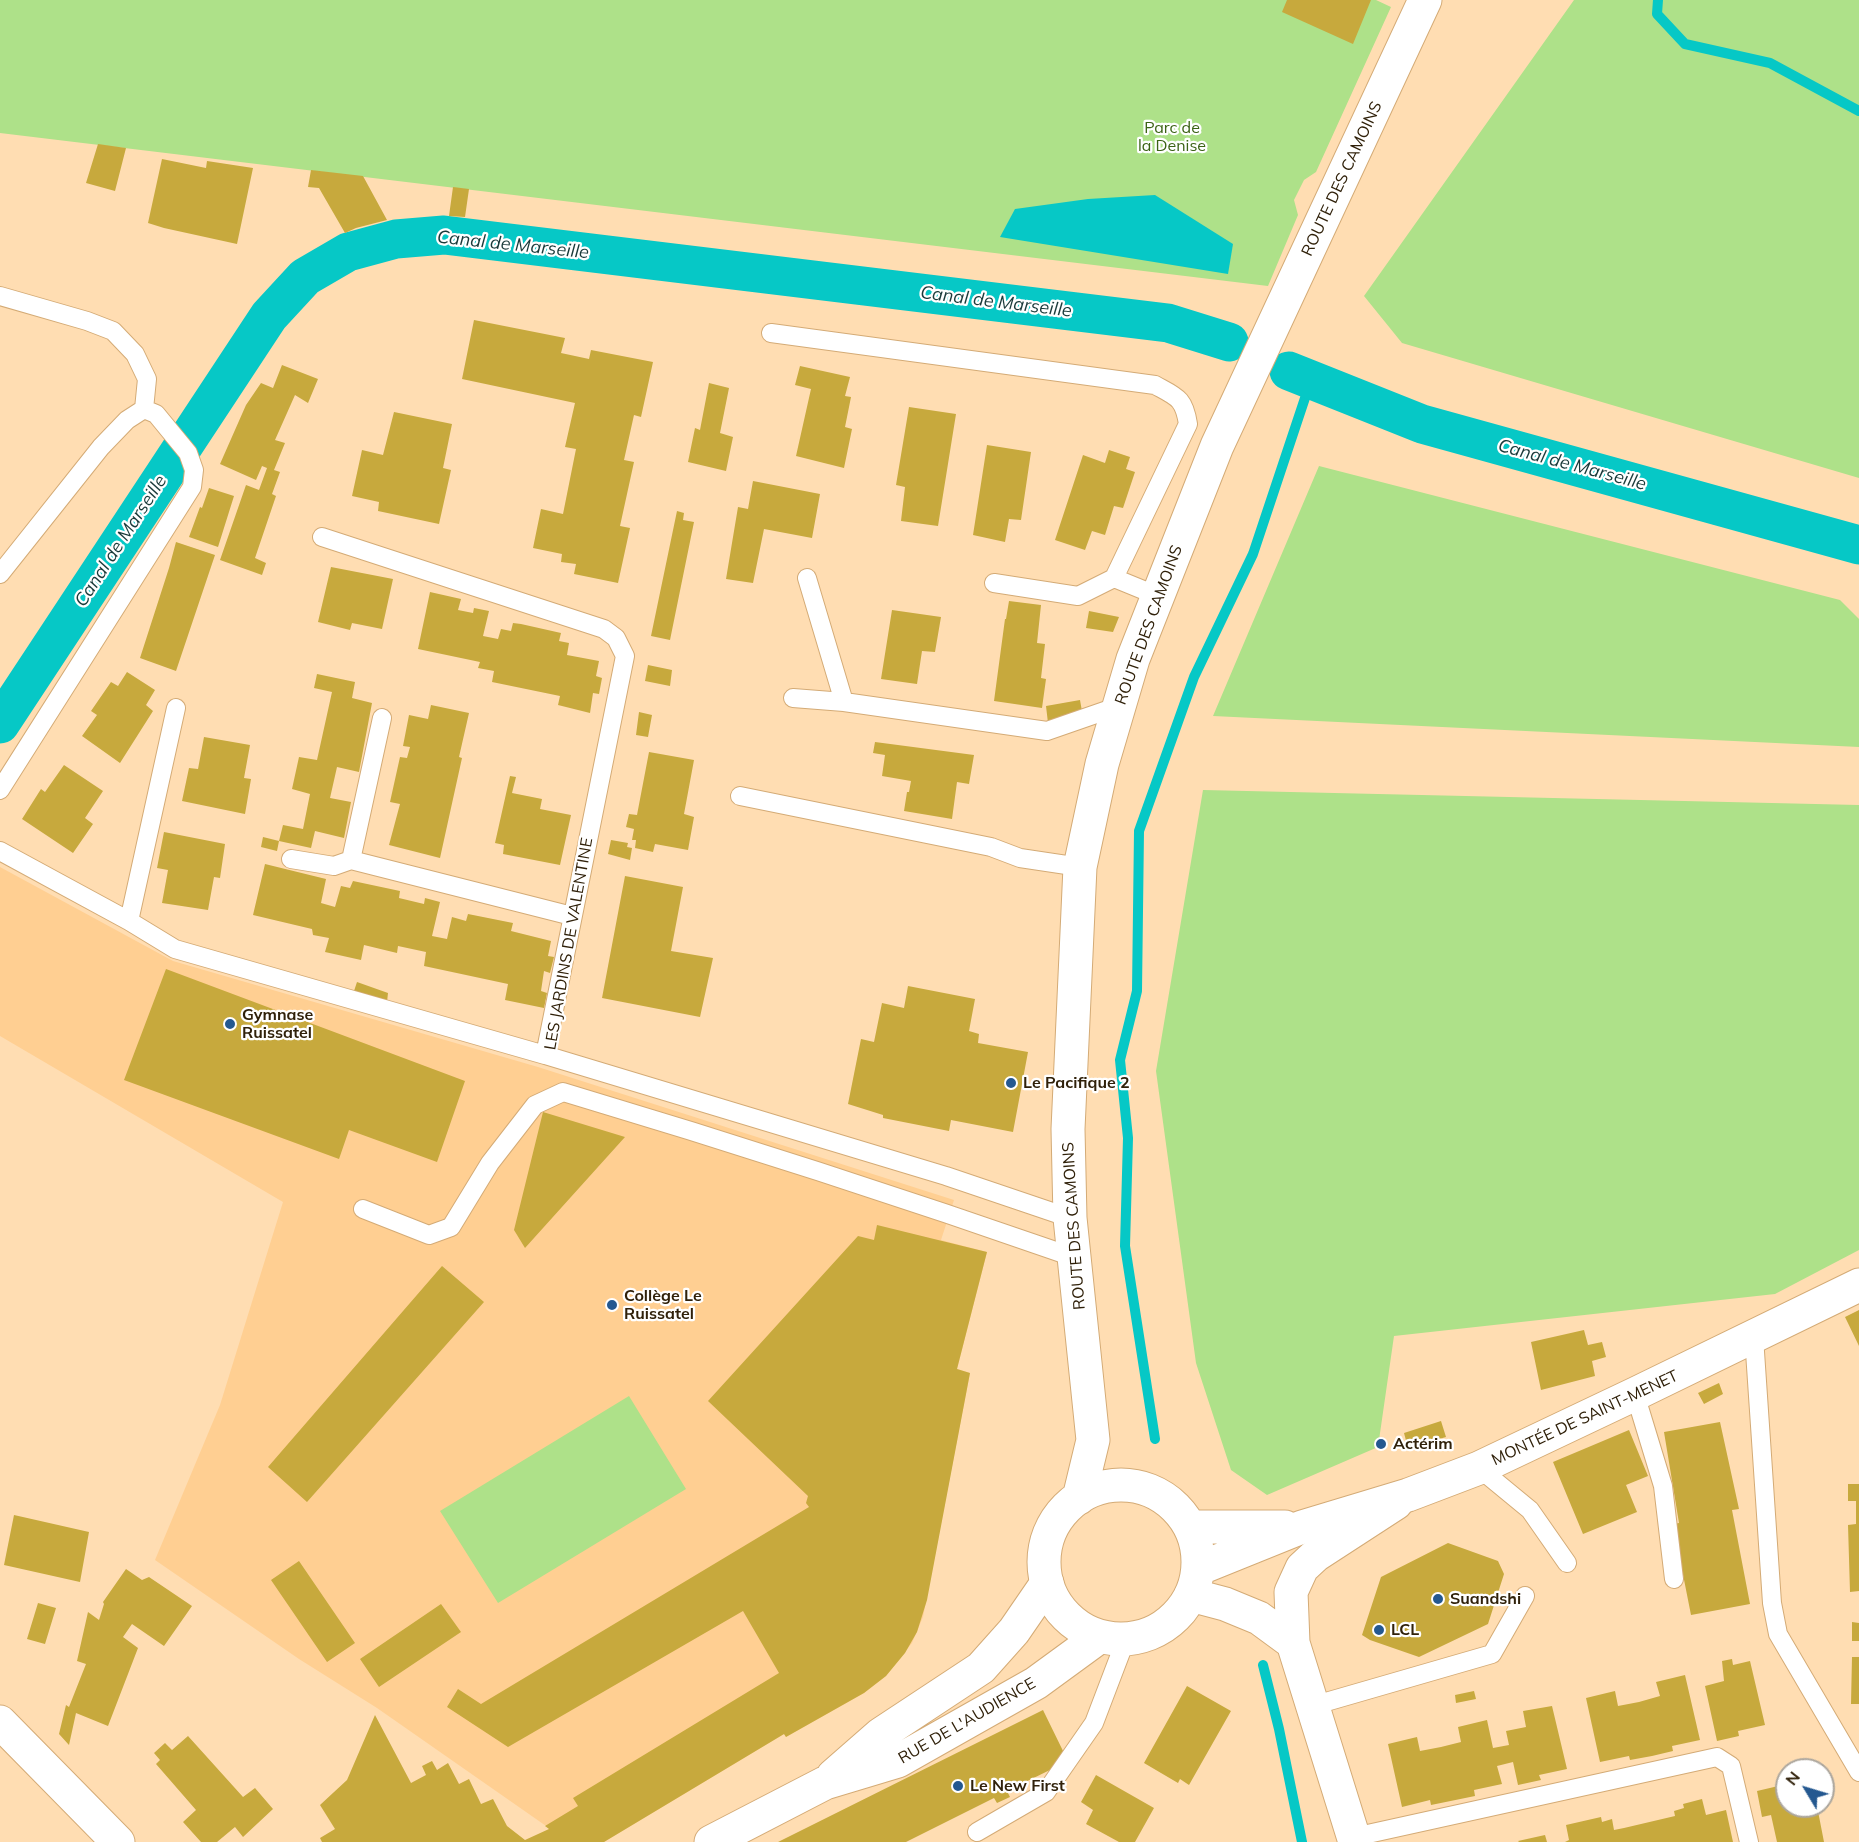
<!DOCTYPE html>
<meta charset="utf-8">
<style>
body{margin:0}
#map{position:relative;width:1859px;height:1842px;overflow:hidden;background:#ffddb2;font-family:Mulish,sans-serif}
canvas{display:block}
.north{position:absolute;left:1775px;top:1758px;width:60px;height:60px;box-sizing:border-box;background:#fff;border:2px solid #aca69d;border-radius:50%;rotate:308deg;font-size:16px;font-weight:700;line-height:24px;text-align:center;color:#30210a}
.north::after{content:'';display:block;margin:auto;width:21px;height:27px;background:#245890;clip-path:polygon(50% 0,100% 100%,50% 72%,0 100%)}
</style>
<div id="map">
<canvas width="1859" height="1842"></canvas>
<div class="north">N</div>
</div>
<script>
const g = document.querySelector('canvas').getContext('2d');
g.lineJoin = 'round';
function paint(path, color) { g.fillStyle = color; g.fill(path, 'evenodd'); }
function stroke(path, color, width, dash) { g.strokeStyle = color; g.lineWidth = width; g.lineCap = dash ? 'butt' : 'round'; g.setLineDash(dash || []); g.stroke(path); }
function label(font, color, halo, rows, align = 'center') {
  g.font = font + ' Mulish,sans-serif'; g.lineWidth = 4.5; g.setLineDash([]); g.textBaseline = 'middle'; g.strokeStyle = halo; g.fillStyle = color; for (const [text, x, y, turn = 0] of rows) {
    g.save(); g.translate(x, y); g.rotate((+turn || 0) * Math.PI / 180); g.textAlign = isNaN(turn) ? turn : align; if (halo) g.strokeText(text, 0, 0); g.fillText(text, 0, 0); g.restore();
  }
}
const built = new Path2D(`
 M0,867L173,961L538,1067L954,1200L941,1240L987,1252L957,1369L970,1373L923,1617L912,1643L886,1676L864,1693L786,1737L784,1734L604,1842H569L377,1708L299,1659L155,1560L220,1405L283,1202L0,1036Z`);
const green = new Path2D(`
 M0,0H1376L1391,7L1316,172L1304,180L1294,200L1298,215L1268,286L0,133Z
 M1574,0H1859V478L1402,343L1364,296Z
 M1319,466L1840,600L1859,619V747L1213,716Z
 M1203,790L1859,805V1250L1775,1294L1394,1336L1378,1447L1267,1495L1231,1470L1196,1363L1156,1071Z
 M629,1396L686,1489L498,1603L440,1511Z`);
const water = new Path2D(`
 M1155,195L1233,244L1228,274L1000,237L1015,209L1088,199Z`);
const stream = new Path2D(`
 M1658,0L1657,14L1685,44L1770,63L1859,111
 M1155,1439L1125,1246L1128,1138L1120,1060L1137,991L1139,831L1194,677L1253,554L1306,395
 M1263,1665L1279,1729L1302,1842`);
const canal = new Path2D(`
 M1289,371L1422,424L1859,545
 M0,724L269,316L305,277L348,252L396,239L444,235L1168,323L1229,342`);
const building = new Path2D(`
 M1287,0H1371L1353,44L1282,12Z
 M98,144L126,148L115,191L86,183Z
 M162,159L206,168L207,161L253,168L237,244L164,228L148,223Z
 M311,170L363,176L387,220L356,228L345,233L319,188L308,187Z
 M453,187L469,189L465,217L449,216Z
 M474,320L565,338L561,353L589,359L591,350L653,362L641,417L634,415L624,460L634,462L620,526L630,528L618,583L574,574L576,564L561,562L562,554L533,548L541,509L563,514L576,449L565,447L575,403L462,379Z
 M282,365L318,379L308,403L295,395L275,440L285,443L274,470L280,472L272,494L276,496L255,558L266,563L262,575L220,560L246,485L259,490L267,468L262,466L256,480L220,464L246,405L261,383L273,388Z
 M800,366L850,377L845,396L851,397L845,427L852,429L844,468L796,456L811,389L795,385Z
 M709,383L729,388L720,433L733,437L726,471L688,462L695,428L700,430Z
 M909,407L956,414L938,526L901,521L905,487L896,485Z
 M394,412L452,424L443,468L451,470L439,524L378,511L379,502L352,496L362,450L383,455Z
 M987,445L1031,452L1021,520L1009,519L1005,542L973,535Z
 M1109,450L1130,457L1126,469L1135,472L1123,508L1114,506L1105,535L1092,531L1085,550L1055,540L1083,455L1105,463Z
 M753,481L820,494L812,538L764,529L753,583L726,579L738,507L748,509Z
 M209,488L234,496L218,547L189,537L200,507L202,508Z
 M677,511L684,513L683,520L694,522L670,640L651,636Z
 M176,542L215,555L176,671L140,658L169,568Z
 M331,567L393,579L382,629L352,623L350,630L318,622Z
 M430,592L461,599L458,610L473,613L474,608L489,611L483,636L498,639L501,629L511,631L513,623L521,624L561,633L559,641L569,643L567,655L599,661L596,676L602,678L599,694L593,693L590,713L558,705L560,696L492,682L494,671L478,668L480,662L418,649Z
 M1009,601L1041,605L1037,643L1045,644L1041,678L1046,679L1042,708L994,701L1005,619H1006Z
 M892,610L941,617L935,652L922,651L917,684L881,679Z
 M1089,611L1119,617L1113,632L1086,628Z
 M648,665L672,670L670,686L645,681Z
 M127,672L155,690L146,705L153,711L120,763L82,736L97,715L91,711L111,682L118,686Z
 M317,674L355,682L352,698L372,703L359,772L337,767L330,798L351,802L344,838L315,831L311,848L279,841L283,825L303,829L310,794L292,789L299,757L317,760L332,692L314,688Z
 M1080,700L1083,717L1048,723L1046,706Z
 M431,705L469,713L459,757L462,758L440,858L389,845L400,804L390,802L400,757L407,758L410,747L403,746L409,715L428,719Z
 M639,712L652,715L648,737L636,735Z
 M204,737L250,745L244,778L251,779L245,814L182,801L189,768L198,769Z
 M875,742L974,755L969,784L957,782L952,819L904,811L907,792H909L911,781L882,776L885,755L873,753Z
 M649,752L694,760L684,814L694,817L688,850L655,844L653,852L635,848L636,840H632L634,829L626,827L629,814L637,815Z
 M64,765L103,791L85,818L93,824L73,853L22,819L41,789L45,792Z
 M510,776L516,777L512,793L542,799L540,809L571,815L560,865L503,854L504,845L495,843Z
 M164,832L225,844L220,878L214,877L208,910L162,903L168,870L157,868Z
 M263,837L279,841L277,851L261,847Z
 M611,840L628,843L627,847L632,848L630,860L608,854Z
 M265,864L326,879L321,903L335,907L341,886L350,888L353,881L400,891L399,898L424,904L425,898L440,902L432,936L447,939L452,917L466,921L468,914L513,923L511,931L551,941L548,956L554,957L550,973L544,971L541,991L547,993L544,1008L505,1000L508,984L424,966L426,952L398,946L397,953L364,945L361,960L325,952L329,938L313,935L312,929L253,915Z
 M625,876L683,887L671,951L713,958L700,1017L602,998Z
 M166,969L465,1081L437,1162L349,1130L339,1159L124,1080Z
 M357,982L388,993L387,1002L354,991Z
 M908,986L975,999L969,1031L979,1034L978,1043L1028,1052L1013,1132L951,1120L949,1131L883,1118V1115L848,1104L861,1039L874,1042L882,1003L904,1008Z
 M543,1112L625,1137L525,1248L514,1230Z
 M877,1225L987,1252L957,1369L970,1373L927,1600L917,1632L905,1653L886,1676L864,1693L786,1737L784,1734L604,1842H322L320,1838L335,1829L320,1805L347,1780L375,1715L411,1783L426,1775L422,1766L432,1761L437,1770L448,1763L459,1784L469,1779L481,1804L493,1799L507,1826L525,1840L549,1829L545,1826L578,1806L573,1798L779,1673L743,1611L508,1747L447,1707L458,1689L481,1704L809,1507L806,1503L808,1496L708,1401L858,1236L874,1240Z
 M442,1266L484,1302L307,1502L268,1467Z
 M1859,1310V1346L1845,1317Z
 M1584,1330L1588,1345L1602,1342L1606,1357L1592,1361L1595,1376L1541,1390L1531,1342Z
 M1719,1383L1723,1394L1704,1404L1698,1393Z
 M1441,1421L1446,1437L1408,1448L1404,1433Z
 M1720,1422L1739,1509L1732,1510L1750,1604L1691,1615L1673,1524L1679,1523L1664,1432Z
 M1629,1430L1648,1476L1626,1485L1637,1512L1583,1534L1553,1462Z
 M1848,1484H1859V1591L1850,1592L1848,1525L1856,1524V1501H1848Z
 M14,1515L89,1532L80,1582L4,1565Z
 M1448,1543L1498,1561L1504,1574L1488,1624L1419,1657L1370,1640L1362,1635L1381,1577Z
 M299,1561L355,1643L327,1662L271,1580Z
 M126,1569L142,1580L149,1577L192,1606L164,1646L132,1624L123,1637L138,1648L108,1726L76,1713L69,1745L59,1734L66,1705L69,1707L86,1664L77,1661L88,1612L99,1620L104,1604L103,1602Z
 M38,1603L56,1608L45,1644L27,1639Z
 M441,1604L461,1632L379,1687L360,1659Z
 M1852,1622L1859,1623V1641H1852Z
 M1852,1657H1859V1704H1851Z
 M1732,1659L1733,1665L1750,1661L1765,1725L1738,1731L1739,1736L1717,1741L1705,1686L1724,1681L1722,1661Z
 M1685,1675L1700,1740L1672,1746L1673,1751L1652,1756L1630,1760L1629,1756L1600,1762L1586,1698L1615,1691L1618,1706L1639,1702L1660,1696L1656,1682Z
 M1187,1686L1231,1711L1189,1785L1180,1779L1178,1783L1144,1763Z
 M1474,1691L1476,1699L1456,1703L1455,1695Z
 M1552,1706L1567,1769L1539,1775L1541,1780L1518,1785L1513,1762L1497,1766L1502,1784L1474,1790L1475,1796L1431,1805L1430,1800L1402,1807L1388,1744L1417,1737L1420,1751L1441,1747L1461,1742L1458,1727L1487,1720L1493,1748L1509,1745L1506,1731L1526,1727L1523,1711Z
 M1043,1710L1064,1753L1054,1768L1007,1791L1010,1797L997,1803L994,1798L906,1842H778Z
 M188,1736L243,1797L255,1788L273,1809L243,1837L235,1827L217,1842H201L183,1822L196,1810L156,1764L160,1760L154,1753L165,1743L172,1750Z
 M1096,1775L1154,1808L1135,1842H1119L1086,1824L1093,1810L1081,1802Z
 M1787,1784V1806H1817L1824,1842H1777L1771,1815L1762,1817L1757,1791Z
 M1702,1799L1706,1815L1726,1810L1733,1842H1565L1569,1840L1566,1825L1601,1817L1602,1822L1612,1819L1614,1830L1624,1828L1675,1816L1674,1811L1684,1808L1683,1804Z
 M1545,1835L1547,1842H1519L1518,1841Z`);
const service = new Path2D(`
 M0,296L87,321L113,331L135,354L147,379L144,409
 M771,333L1155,385C1177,397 1184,398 1188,424L1114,578
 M322,537L604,629L616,638L625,656L545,1055L946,1176L1070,1218
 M0,574L101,447L127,420L144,409L156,414L188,453L194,470L192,487L0,790
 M807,578L844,702
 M994,583L1078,596L1114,578L1158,596
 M793,698L844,702L1047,731L1119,706
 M740,796L991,847L1020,858L1080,867
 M0,851L129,921L175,949L545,1055
 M291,859L334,866L351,860L572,916
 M351,860L382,718
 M129,921L176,708
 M363,1209L429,1235L451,1227L490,1163L535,1105L563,1092C734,1143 904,1198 1073,1257
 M1754,1337L1772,1603L1778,1634L1859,1772
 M1635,1394L1663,1486L1674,1579
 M1479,1468L1530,1510L1567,1563
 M1312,1706L1492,1654L1525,1596
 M977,1832L1046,1792L1094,1723L1126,1639
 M1354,1837L1717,1757L1731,1766L1749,1842`);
const minor = new Path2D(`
 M1191,1595L1225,1604L1259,1618L1293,1643
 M0,1722L118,1842
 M1355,1842L1293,1643L1291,1592L1302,1568L1316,1555L1396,1503`);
const tertiary = new Path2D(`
 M833,1776L881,1734L981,1668L1014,1631L1047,1583
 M711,1842L825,1783L898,1761L1036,1683L1099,1637`);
const secondary = new Path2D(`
 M1044 1562a77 77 0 1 1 154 0a77 77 0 1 1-154 0Z
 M1079,1498L1093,1440L1070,1218L1068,1129L1080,867L1102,764L1133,659L1217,446L1425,0
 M1190,1527H1285
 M1198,1569L1302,1527L1408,1495L1479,1468L1635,1394L1859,1285`);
const markers = [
 [230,1024,6,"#245890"],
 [1011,1083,6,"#245890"],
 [612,1305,6,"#245890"],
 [1381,1444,6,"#245890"],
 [1438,1599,6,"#245890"],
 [1379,1630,6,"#245890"],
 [958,1786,6,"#245890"]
];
const parkNames = [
 ["Parc de",1172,128],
 ["la Denise",1172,146]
];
const streetNames = [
 ["ROUTE DES CAMOINS",1342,179,-65],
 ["ROUTE DES CAMOINS",1149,625,-70],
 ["LES JARDINS DE VALENTINE",569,944,-80],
 ["ROUTE DES CAMOINS",1074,1226,-94],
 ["MONTÉE DE SAINT-MENET",1585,1418,-25],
 ["RUE DE L'AUDIENCE",967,1721,-30]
];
const poiNames = [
 ["Gymnase",242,1015],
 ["Ruissatel",242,1033],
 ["Le Pacifique 2",1023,1083],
 ["Collège Le",624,1296],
 ["Ruissatel",624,1314],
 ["Actérim",1393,1444],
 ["Suandshi",1450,1599],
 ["LCL",1391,1630],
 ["Le New First",970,1786]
];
const waterNames = [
 ["Canal de Marseille",513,245,6],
 ["Canal de Marseille",996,302,7],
 ["Canal de Marseille",1572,465,15],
 ["Canal de Marseille",121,541,-57]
];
paint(built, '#ffcf92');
paint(green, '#aee189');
paint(water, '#06c8c6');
stroke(stream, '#06c8c6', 10);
stroke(canal, '#06c8c6', 39);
paint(building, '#c7a93d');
stroke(service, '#d4ab76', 20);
stroke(minor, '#d4ab76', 35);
stroke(tertiary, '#d4ab76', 35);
stroke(secondary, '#d4ab76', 35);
stroke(service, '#fff', 18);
stroke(minor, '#fff', 33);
stroke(tertiary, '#fff', 33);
stroke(secondary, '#fff', 33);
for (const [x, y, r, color] of markers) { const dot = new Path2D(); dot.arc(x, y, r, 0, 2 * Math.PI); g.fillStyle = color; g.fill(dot); stroke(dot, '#fff', 2); }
label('16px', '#3b6315', '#fff', parkNames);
label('16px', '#30210a', '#fff', streetNames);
label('bold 16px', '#30210a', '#fff', poiNames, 'left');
label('italic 18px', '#1a3a3a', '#fff', waterNames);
</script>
